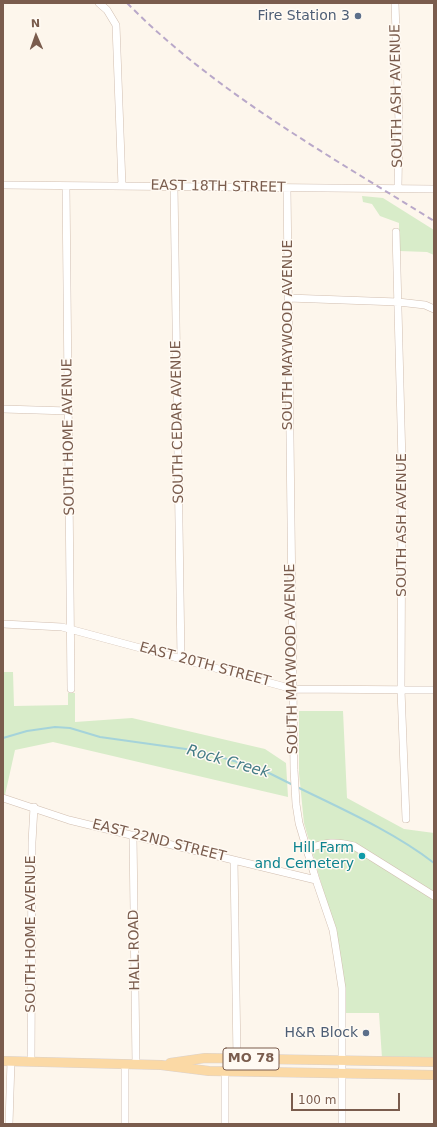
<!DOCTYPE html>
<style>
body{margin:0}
#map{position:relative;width:437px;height:1127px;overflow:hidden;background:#fdf6ec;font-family:"DejaVu Sans",sans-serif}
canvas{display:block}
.frame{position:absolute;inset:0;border:4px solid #7a5c4d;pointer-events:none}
.north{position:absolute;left:16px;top:16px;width:40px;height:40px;-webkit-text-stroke:3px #fffaf3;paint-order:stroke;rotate:358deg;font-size:11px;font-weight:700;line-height:16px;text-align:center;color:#7a5c4d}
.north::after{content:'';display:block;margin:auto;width:14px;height:18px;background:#7a5c4d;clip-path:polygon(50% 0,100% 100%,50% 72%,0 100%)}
.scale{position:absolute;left:291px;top:1093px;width:109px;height:18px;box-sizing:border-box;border:2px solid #7a5c4d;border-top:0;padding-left:5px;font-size:12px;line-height:14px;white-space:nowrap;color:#7a5c4d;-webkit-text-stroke:3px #fffaf3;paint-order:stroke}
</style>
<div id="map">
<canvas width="437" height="1127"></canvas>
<div class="frame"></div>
<div class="north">N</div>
<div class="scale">100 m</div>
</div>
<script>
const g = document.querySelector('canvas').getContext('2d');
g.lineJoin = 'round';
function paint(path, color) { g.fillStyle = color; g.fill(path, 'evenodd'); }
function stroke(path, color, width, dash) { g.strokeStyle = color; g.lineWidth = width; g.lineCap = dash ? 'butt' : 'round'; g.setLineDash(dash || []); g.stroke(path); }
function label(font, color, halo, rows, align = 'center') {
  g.font = font + ' "DejaVu Sans",sans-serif'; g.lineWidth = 3; g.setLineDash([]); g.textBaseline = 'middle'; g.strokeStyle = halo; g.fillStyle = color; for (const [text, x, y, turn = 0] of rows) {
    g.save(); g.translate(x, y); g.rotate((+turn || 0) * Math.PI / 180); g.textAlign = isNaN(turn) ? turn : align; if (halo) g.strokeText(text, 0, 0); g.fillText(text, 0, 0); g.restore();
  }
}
const green = new Path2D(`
 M362,196L383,198L434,230V255L427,252L399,251V223L380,216L372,204L363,202Z
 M3,672H13L14,706L68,705V693H75V722L132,718L265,749L286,763L288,797L53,742L15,750L5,795L3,794Z
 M299,711H343L347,798L404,829L434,833V1059L382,1058L379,1013H346L339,946L304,823L299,773Z`);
const stream = new Path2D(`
 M3,738L27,731L55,727L70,728L100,737L200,751L261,769L293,785
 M297,787C342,809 394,832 434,863`);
const minor = new Path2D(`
 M99,3L107,10L116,25L122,186
 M395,3L399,122L398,188
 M3,185L434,189
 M66,186L71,689
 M174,186L181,659
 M287,188L294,770L296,804L299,823L316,880L333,930L338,962L342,988V1124
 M396,232L402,463L401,690L406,819
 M288,298L398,302L425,305L434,309
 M3,409L69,411
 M3,624L62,627L293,689L434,690
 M3,798L69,820L316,880
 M133,835L136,1064
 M307,849C326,842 335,841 354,846L434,896
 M234,860L237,1059
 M31,1062L32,842L34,807
 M125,1064V1124
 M225,1071V1124
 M9,1124L11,1061`);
const major = new Path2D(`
 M3,1061L161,1065L209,1071L434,1075
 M170,1063L205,1058L434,1062`);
const rail = new Path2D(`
 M127,3C216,93 327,154 434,221`);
const markers = [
 [358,16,4,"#5c6f8a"],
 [362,856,4,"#0f9aa8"],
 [366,1033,4,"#5c6f8a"]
];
const shields = [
 [251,1059,56]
];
const shieldNames = [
 ["MO 78",251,1059]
];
const serviceNames = [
 ["Fire Station 3",350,16],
 ["H&R Block",358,1033]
];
const streetNames = [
 ["SOUTH ASH AVENUE",397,96,-91],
 ["EAST 18TH STREET",218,187,1],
 ["SOUTH MAYWOOD AVENUE",288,335,-90],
 ["SOUTH CEDAR AVENUE",178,422,-91],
 ["SOUTH HOME AVENUE",69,437,-91],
 ["SOUTH ASH AVENUE",402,525,-90],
 ["SOUTH MAYWOOD AVENUE",292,659,-91],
 ["EAST 20TH STREET",205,665,15],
 ["EAST 22ND STREET",159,841,14],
 ["SOUTH HOME AVENUE",31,934,-90],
 ["HALL ROAD",135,950,-91]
];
const cultureNames = [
 ["Hill Farm",354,848],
 ["and Cemetery",354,864]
];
const waterNames = [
 ["Rock Creek",228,762,16]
];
paint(green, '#d8ecc9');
stroke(stream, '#a5d3da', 2);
stroke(minor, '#d1beb0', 8);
stroke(major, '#dad1cd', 10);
stroke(minor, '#fff', 7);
stroke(major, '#fbd9a5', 9);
stroke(rail, '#b9a8c9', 2, [6, 4]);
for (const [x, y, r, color] of markers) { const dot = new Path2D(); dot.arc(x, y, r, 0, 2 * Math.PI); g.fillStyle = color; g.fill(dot); stroke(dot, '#fffaf3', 1.5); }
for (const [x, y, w] of shields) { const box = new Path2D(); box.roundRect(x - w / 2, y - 11, w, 22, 3); g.fillStyle = '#fffaf3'; g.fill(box); stroke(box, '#7a5c4d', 1); }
label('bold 13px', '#7a5c4d', null, shieldNames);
label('14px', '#4e5e75', '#fffaf3', serviceNames, 'right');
label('14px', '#7a5c4d', '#fffaf3', streetNames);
label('14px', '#0d838f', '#fffaf3', cultureNames, 'right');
label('italic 15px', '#437c86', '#fffaf3', waterNames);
</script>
